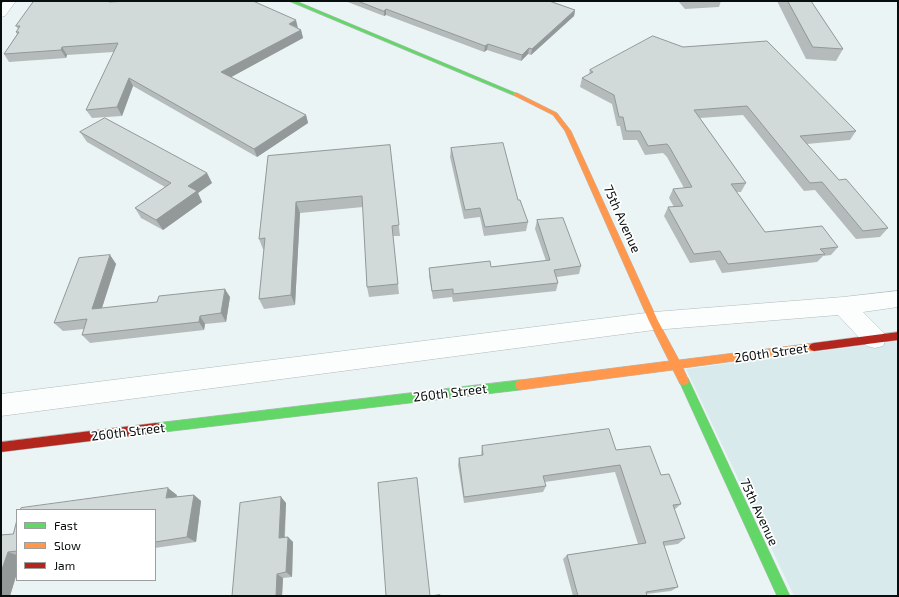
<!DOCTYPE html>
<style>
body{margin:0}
#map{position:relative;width:899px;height:597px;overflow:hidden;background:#ebf4f4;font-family:"Exo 2",sans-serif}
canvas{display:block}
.frame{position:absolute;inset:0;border:2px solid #080e0e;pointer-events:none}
.legend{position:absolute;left:16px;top:509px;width:140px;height:72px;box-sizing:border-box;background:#fff;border:1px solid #9c9f9f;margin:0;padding:5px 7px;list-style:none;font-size:12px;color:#080e0e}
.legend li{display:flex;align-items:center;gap:8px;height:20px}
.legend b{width:20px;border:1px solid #9c9f9f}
</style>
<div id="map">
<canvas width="899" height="597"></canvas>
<div class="frame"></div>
<ul class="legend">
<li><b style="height:5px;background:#63d668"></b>Fast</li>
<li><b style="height:5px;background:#ff974d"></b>Slow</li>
<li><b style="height:5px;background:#b3261e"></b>Jam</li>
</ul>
</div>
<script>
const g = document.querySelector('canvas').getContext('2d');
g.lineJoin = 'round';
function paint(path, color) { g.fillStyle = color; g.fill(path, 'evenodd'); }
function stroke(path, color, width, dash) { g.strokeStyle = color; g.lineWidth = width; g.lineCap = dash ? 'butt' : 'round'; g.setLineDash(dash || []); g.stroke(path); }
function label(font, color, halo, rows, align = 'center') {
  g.font = font + ' "Exo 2",sans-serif'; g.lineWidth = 3.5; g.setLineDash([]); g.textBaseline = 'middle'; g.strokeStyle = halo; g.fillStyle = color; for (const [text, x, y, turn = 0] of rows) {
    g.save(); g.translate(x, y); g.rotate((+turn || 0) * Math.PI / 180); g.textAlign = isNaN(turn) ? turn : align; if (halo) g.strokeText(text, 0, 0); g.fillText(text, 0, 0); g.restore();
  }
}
const built = new Path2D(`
 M898,341V596H794L686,369Z`);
const street = new Path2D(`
 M4,1H16L5,16L1,17V5Z
 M898,291V307L863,312L883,332L886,339L883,346L875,348L867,346L838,315L654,330L1,416V394L654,312L843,297Z`);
const fast = new Path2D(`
 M289,1H296L518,94L513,95Z
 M684,377L688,378L790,596H777L679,381L680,378Z
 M520,380L524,382L525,385L524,388L520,390L156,433L152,432L151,428L152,424L156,423Z`);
const slow = new Path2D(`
 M513,93H517L557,113L571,131L658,321L679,360L814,343L817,344L819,347L817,350L683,368L689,381L688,384L684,385L680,384L673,370L520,390L516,388L515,385L516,382L520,380L669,361L649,321L565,131L553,115L513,95Z`);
const jam = new Path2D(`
 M898,332V340L814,351L811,350L809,347L811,344L814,343Z
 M156,423L160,424L161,428L160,432L156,433L1,452V442Z`);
const wall = new Path2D(`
 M34,1H117V2L298,28L301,30L303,38L231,77L306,115L308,123L257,157L133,86L122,116L92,118L86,110L114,52L67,55L66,58L9,62L4,54L17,34L16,32L18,29L16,26Z
 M345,1H557H551L575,10L574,16L531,55L528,54L521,61L487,50L484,52L386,15L384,16Z
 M678,1H721L719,7L685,9Z
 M777,1H811L843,49L836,61L806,59Z
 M590,70L856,131L850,140L807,144L839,180L888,228L880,237L856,239L815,190L804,191L743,115L700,118L746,183L741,192H737L765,232L838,247L831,255L823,256L817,262L722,273L715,260L690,263L664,216L668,207H674L669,198L673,189L684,188L667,157L663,153L645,155L637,140H623L620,126H617L612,104L580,87L582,78L589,74Z
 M80,132L207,173L212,183L198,193L202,202L163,230L141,218L135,208L165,187L87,142Z
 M390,145L400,236H393L399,294L369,297L367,287L363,207L300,213L295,305L264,309L259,299L264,249H263L259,239L268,156Z
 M451,148L518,200L528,222L526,231L484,236L480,217L464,219L450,157Z
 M537,220L581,266L579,274L557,277L558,283L556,291L453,302L452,297L433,299L429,276V268L491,267L546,261L535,229Z
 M110,255L116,264L102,308L230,297L226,322L205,324L204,330L90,343L82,335L84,329L63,331L54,323Z
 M482,446L616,450L661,475L681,504L674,510L685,538L678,544L664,546L678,587L671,591L647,594V596H573L563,559L567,555L638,544L615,472L545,482L546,486L543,492L464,503L458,465L459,458L481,456Z
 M177,495L176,497L194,495L201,501L196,542L155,548V510Z
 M281,497L286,503L285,537H288L293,542L292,577L283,578L282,596H232Z
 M17,520V573L10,596H1V535L13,534Z`);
const shadedWall = new Path2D(`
 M386,9V15L384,16V11Z
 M575,10L574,16L531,55L532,49Z
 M296,20L298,28L289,24Z
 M301,30L303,38L224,81L221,72Z
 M488,44L487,50L484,52L485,46Z
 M62,47L67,55L66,58L61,50Z
 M529,48L528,54L521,61L522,55Z
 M129,78L133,86L122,116L117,107Z
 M306,115L308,123L257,157L254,149Z
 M207,173L212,183L198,193L202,202L163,230L156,220L188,186Z
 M296,202L300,213L295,305L291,295Z
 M110,255L116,264L99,317L92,309Z
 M225,289L230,297L226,322L221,313Z
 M200,316L205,324L204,330L199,322Z
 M168,488L177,495L175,505L166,498Z
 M194,495L201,501L196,542L187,537Z
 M281,497L286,503L284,543L279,538Z
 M288,537L293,542L292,577L286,572Z
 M8,552L17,555V573L10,596H1V572Z
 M277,574L283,578L282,596H276Z`);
const building = new Path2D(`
 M34,1H110L109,2L130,1H253L296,20L289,24L301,30L221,72L306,115L254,149L129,78L117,107L86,110L118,43L62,47L61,50L4,54L19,32H16L20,26H16Z
 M358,1H549L575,10L532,49L529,48L522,55L488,44L485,46L386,9L384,11Z
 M788,1H811L843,49L813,47Z
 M653,36L683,47L767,41L856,131L800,136L839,180L846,179L888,228L863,231L822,182L810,183L747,106L694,110L746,183L731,184L765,232L822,226L838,247L820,249L825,254L728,264L720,251L694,254L668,207L683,206L673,189L692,187L670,148L667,144L648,146L640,131H626L623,117H619L614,95L582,78L593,72L590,70Z
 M105,118L207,173L188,186L197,191L156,220L135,208L171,183L80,132Z
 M503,143L518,200H520L528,222L485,227L480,208L465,210L451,148Z
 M390,145L399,225L392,226L398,284L367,287L362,196L296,202L291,295L259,299L265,238L259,239L268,156Z
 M563,218L581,266L554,270L558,283L453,294V289L432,291L429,268L490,261L491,267L550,260L537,220Z
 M110,255L92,309L157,302L159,296L225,289L221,313L200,316L199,322L82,335L87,319L54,323L79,258Z
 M609,429L616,450L650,446L661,475L669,474L681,504L673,505L685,538L663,542L678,587L646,592L647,596H578L567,555L646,543L620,465L543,476L546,486L464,497L459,458L483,455L482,446Z
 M417,478L430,596H386L378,483Z
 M168,488L166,498L194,495L187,537L155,542V510H20L21,508Z
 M281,497L279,538L288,537L286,572L277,574L276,596H232L240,503Z
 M17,520V551L8,552L1,572V535L13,534Z
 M440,595V596H431Z`);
const streetNames = [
 ["75th Avenue",622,219,66],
 ["260th Street",771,353,-8],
 ["260th Street",450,393,-7],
 ["260th Street",128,432,-7],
 ["75th Avenue",759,512,65]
];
paint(built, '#d8eaeb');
stroke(street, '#b2b9b9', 1);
stroke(fast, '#b2b9b9', 1);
stroke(slow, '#b2b9b9', 1);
stroke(jam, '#b2b9b9', 1);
paint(street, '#fcfdfd');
paint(fast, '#63d668');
paint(slow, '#ff974d');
paint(jam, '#b3261e');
paint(wall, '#b5bbbb');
paint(shadedWall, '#939898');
paint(building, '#d2d9d9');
stroke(building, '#939898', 1);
label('13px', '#080e0e', '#fff', streetNames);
</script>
